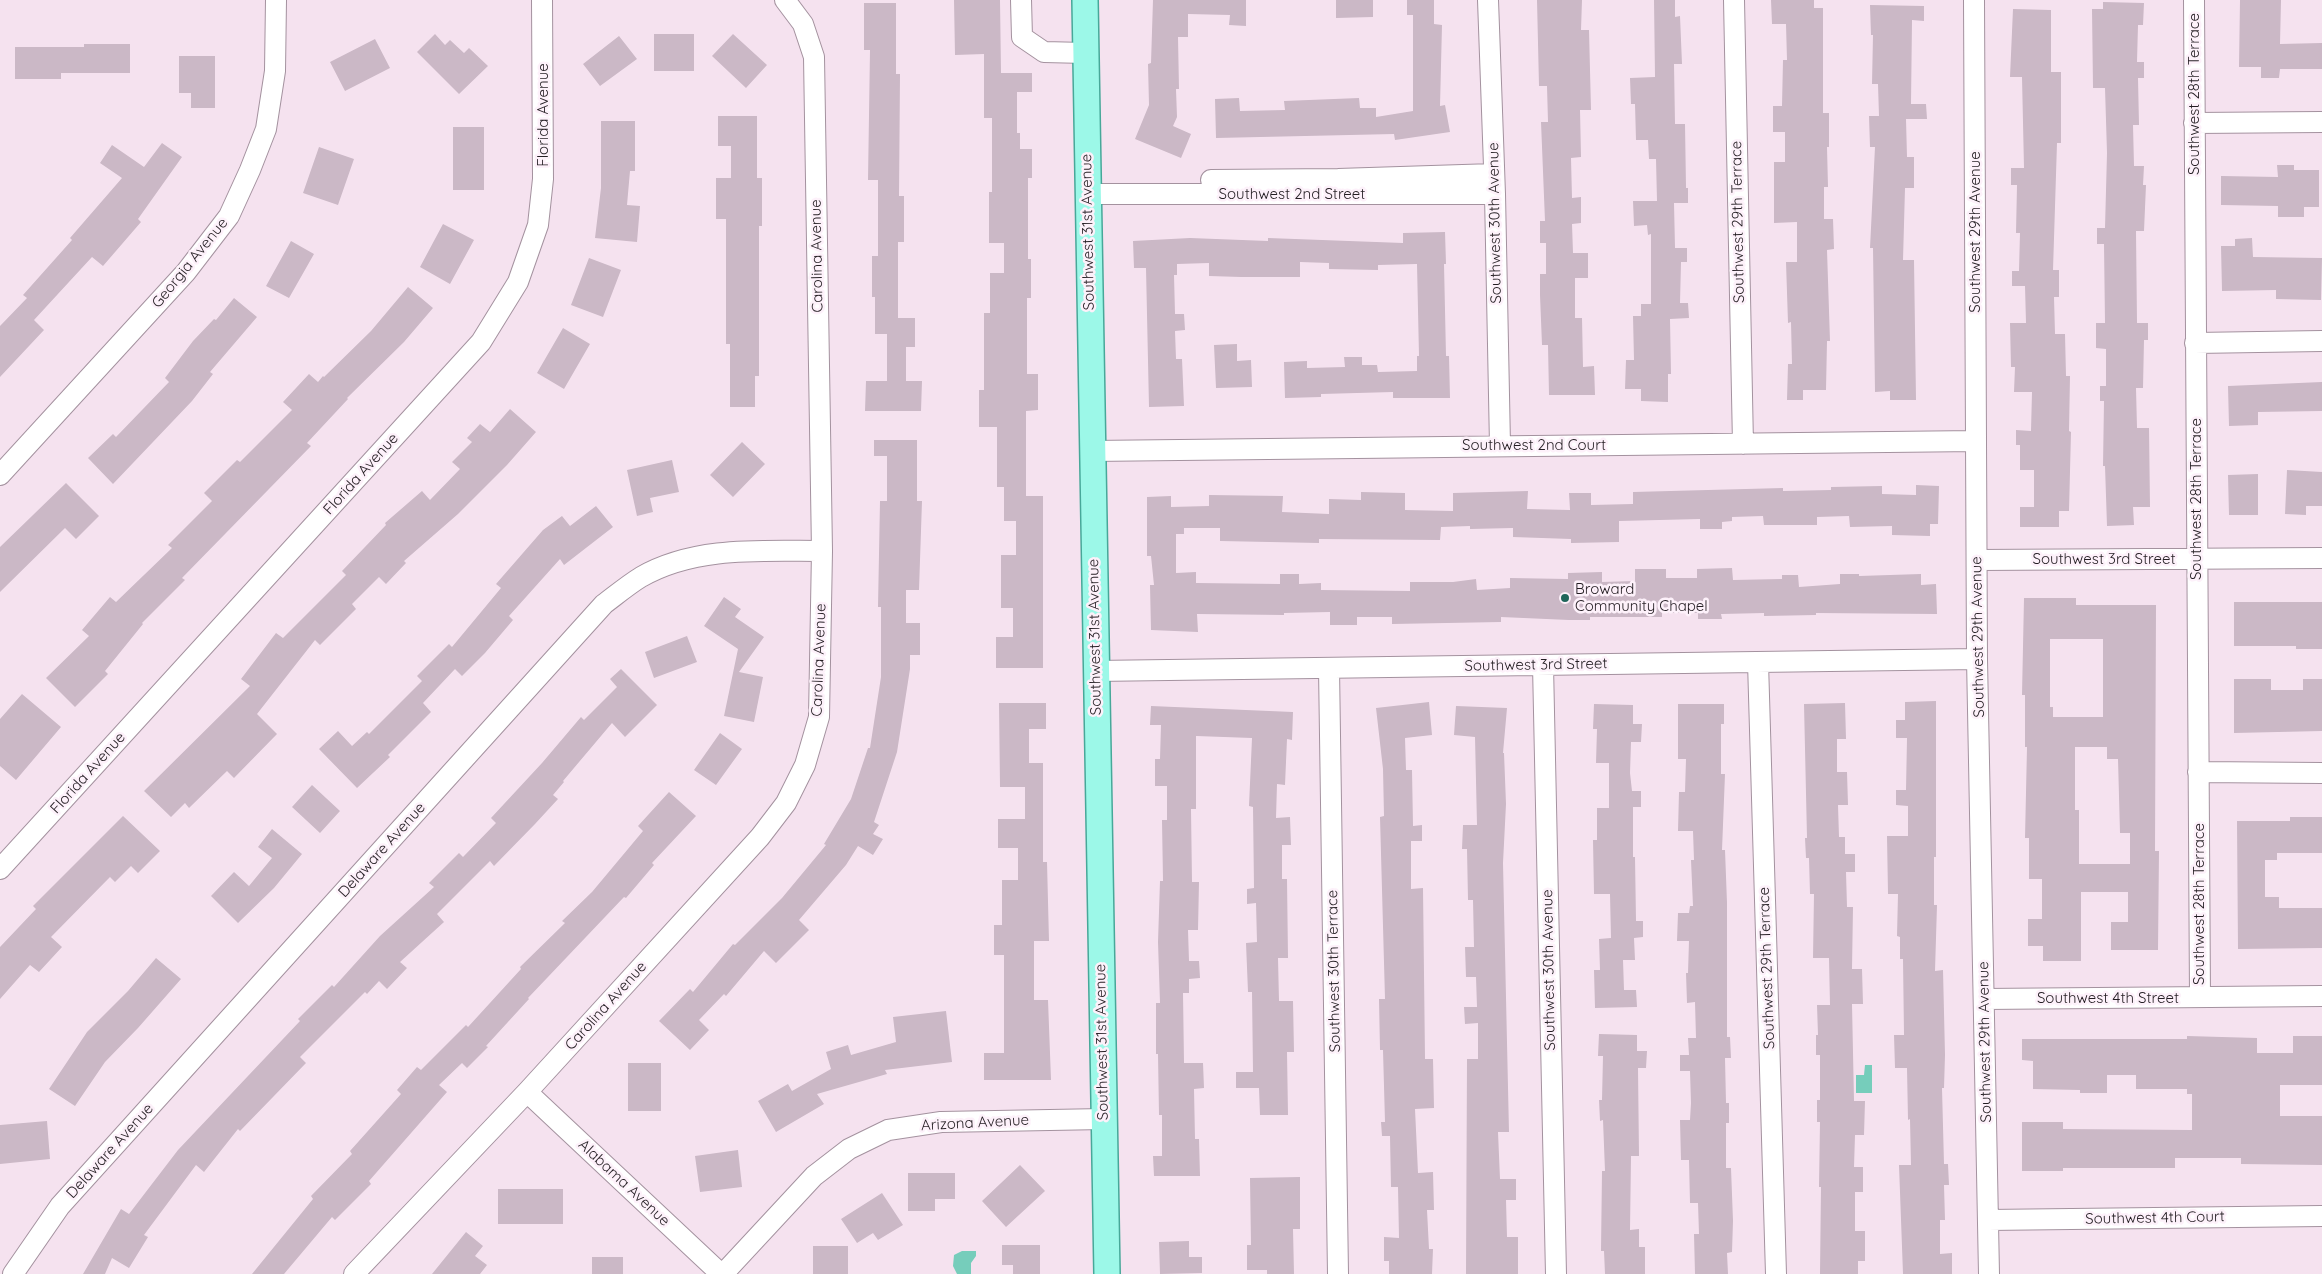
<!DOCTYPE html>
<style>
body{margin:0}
canvas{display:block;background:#f5e2ef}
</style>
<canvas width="2322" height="1274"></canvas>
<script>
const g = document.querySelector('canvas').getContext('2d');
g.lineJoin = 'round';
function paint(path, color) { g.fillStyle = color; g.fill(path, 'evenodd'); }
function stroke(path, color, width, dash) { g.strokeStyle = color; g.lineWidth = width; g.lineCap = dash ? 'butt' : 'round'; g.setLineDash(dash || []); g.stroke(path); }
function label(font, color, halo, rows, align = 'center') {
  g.font = font + ' Quicksand,sans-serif'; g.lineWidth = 5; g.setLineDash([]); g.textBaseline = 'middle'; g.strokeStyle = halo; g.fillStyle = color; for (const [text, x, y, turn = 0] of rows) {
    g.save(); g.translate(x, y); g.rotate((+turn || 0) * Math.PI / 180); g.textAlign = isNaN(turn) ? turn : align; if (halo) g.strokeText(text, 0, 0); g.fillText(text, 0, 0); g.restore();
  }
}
const water = new Path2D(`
 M1865,1065H1872V1093H1856V1075H1864Z
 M962,1251H976V1256L971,1263V1274H957L953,1266L954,1255Z`);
const building = new Path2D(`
 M954,0H1000L1001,73H1032V92H1017V133H1020V149H1032V178H1028V259H1031V298H1027V374H1038V410L1026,411V496H1043V668H996V637H1013V608H1001V555H1016V521H1004V487H997V427H979V390H984V313H990V273H1004V243H989V192H992V118H984V54L955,55Z
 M1153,0H1246V26L1229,25L1230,15L1188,14V37H1178L1179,89H1176L1177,117L1173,126L1191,134L1181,158L1135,139L1149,105L1148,64L1151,63Z
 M1336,0H1373V17L1336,18Z
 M1407,0H1434V24L1442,25L1440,106L1445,105L1450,132L1395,140L1394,134L1216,138L1215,99L1239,98L1240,111L1285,110L1284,101L1359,98L1360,108H1376V117L1413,111V15H1407Z
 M1537,0H1582L1581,30H1589L1591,110H1580L1581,157L1571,158L1572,198L1581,197V223L1572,224L1573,253H1588V278H1575V318H1582L1583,367L1594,366L1595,395H1549L1548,345H1542L1540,295V274H1546V243H1540V221H1545L1541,122H1548L1547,86H1539Z
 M1654,0H1675V17L1680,16L1682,64H1674L1675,124H1685L1686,188H1688V203H1674L1675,248H1687V262H1681L1680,303H1688L1689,318L1670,319L1671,374H1668V402L1641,401V389H1625L1626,360H1634L1633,316H1641V304H1651V234L1648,235L1647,225L1634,226L1633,201H1657L1656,159H1649L1648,140H1636L1635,104H1631L1630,78L1655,77Z
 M1771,0H1814V8H1823V113H1829V147H1827L1828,187H1824V219H1833L1834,249L1827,250L1830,341H1827L1826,390H1803V400H1787L1788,364H1792L1791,322L1788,323L1786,262H1797V222L1774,223V162H1785V132H1773V106H1782L1783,60H1787L1786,24H1772Z
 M2240,0H2281L2280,44L2322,43V69H2280L2279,78H2261V67H2239Z
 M2103,2L2144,3L2143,25H2138L2137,62H2144V78H2138L2139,125H2133L2134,166H2144L2143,185H2146L2144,231H2136L2137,323H2148V340H2144L2143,388H2136L2137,428H2149L2150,507H2133L2134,525L2107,526L2105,466H2103L2104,401H2100V386H2106V349L2096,348V323H2105L2104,244H2097V228H2105L2107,153L2105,88H2093L2092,9H2103Z
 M864,3H896V74H900L899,196H904V242H898V318H915V347H906V381H922L921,411H865L866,381H887V334H875V297H872V256H878V180H868L870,50H864Z
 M1870,5L1924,6V21L1912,20L1911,104H1926L1927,119H1906L1907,157H1914V188H1905L1903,260H1914L1916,400H1890V391L1875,392L1873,248H1870L1875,147H1870L1869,116H1879L1878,84H1872L1873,35H1871Z
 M2013,9L2051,10V72H2061V143H2057L2053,270H2059V297H2054L2055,334H2065L2066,376H2070L2069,431L2071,432L2069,511H2059V527H2020V507H2034V470H2020V445H2016V430L2031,431L2032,392H2014L2015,367H2011L2010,323H2026L2025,286H2012V271H2019L2020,233H2016L2017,185H2011V168H2024L2022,77H2010Z
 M435,34L445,45L450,40L464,53L469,48L488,66L459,94L417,52Z
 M654,34H694V71H654Z
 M733,34L767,65L746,88L712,56Z
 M619,36L637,59L600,86L583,64Z
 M375,39L390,68L345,91L330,62Z
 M84,44H130V73H61V79H15V47H84Z
 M179,56H215V108H191V93H179Z
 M718,116H757V178H762V226H759V376H755V407H730V344H726V219H716V178H731V146H718Z
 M601,121H635V171H630L627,205L640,206L637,242L595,238L601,188Z
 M453,127H484V190H453Z
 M162,143L182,157L138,219L141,222L103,266L92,257L34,320L44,330L0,377V326L27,298L23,295L72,240L70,238L122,178L100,163L112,145L144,167Z
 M319,147L354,159L338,205L303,193Z
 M2277,165H2294V170H2319V207H2304V217H2278V206L2221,205V176L2278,177Z
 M443,224L474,240L450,284L420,267Z
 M1445,232L1446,264H1444L1446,356H1449L1450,398H1393V392L1321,394V397L1285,398L1284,362L1307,361V368L1345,367L1344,357H1362V365H1377L1378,372L1417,371V356H1419L1417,264L1378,265V270L1329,269V263L1300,262V277H1241L1209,276V263L1177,264V275H1174L1175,314H1184L1185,330L1175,331L1176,359H1182L1184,406L1149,407L1146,268H1134L1133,241L1190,238L1268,241V238L1403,243V233Z
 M2252,238L2253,257L2322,258L2321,300L2276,299V290L2222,291L2221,246H2235V239Z
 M291,241L314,254L289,298L266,286Z
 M589,258L621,270L603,317L571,305Z
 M408,287L433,308L404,342L347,398L348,399L307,443L311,446L182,578L185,580L142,623L143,624L105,671L108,674L75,707L46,678L89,636L82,630L110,597L116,602L172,548L168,545L212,501L204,493L237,460L240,462L292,410L283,402L309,374L318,382L323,376L324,377L371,331Z
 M234,298L257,317L210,372L213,374L192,401L113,484L88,458L113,434L116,437L169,382L165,378L193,341L214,319L216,320Z
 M563,328L590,344L564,389L537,373Z
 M1237,344V361L1251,360L1252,387L1216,388L1214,345Z
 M2322,382V411L2258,412V425L2229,426L2228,386Z
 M510,409L536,432L507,465L458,514L404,561L406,563L386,584L379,577L352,604L356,609L320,645L315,640L257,714L277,734L234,778L227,771L189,808L185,803L171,817L144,791L250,686L241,679L276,633L283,638L346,575L342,571L386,525L385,523L422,491L430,500L460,469L452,462L472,442L467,438L480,424L490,432Z
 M874,440H917V501H922L919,590H906V623H920V655H910V669L897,752L874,822L879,825L873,834L883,839L873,855L858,846L846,865L799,920L809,930L776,963L764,951L726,996L724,994L699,1020L709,1030L690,1050L659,1021L690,989L693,992L733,944L735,945L782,898L826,845L824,844L851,799L868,748H870L881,677V607H878L880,501H887V456H874Z
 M742,442L765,464L733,497L710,475Z
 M672,460L679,492L650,498L653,512L637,516L627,470Z
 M2287,470L2322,472V506H2306V515L2285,514Z
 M2258,474V515H2229L2228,475Z
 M66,483L99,516L76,539L65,528L0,592V547Z
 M1916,485L1939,486L1938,524H1930V536L1892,535V526L1850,527L1849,516L1817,517V525H1764L1763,516L1732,517V521L1722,522V529H1700V519L1619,521V542L1571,543V539L1513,537V528L1470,529V526L1441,527L1440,540L1319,539V543L1220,541V528H1184V534H1176V573L1196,572V583L1280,584V574H1299V584L1321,583V590L1410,591V582H1453L1476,579L1477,590L1510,588V578L1568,579V573L1602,572V582L1635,581V569H1666V578H1697V569L1732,568L1733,580L1782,579V575H1798L1799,587L1840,584V574H1859V576L1921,574V585L1936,584L1937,614L1816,613V615L1764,616V613L1721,614L1722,619H1698V613H1662V617H1590V620H1569L1501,617V622L1392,624V617H1357V625H1330V612L1284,613V615L1197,614L1198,632L1151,630L1150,585H1154L1151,556H1147V497L1171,496V507L1209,506V495L1283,496L1282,512L1329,514V499L1361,500V492L1405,493V510L1453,511V493L1528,491L1527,509L1570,510L1569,493H1591V505L1633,504V492L1783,488V491L1831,490V487L1882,486V494L1916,495Z
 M596,506L613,527L564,565L560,559L509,616L513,620L485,653L462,676L455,669L423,703L431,712L388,755L390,757L357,788L319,749L338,731L352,746L367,732L369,734L422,681L417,676L449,644L452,647L501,588L496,584L543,530L562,516L570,526Z
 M724,597L741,609L735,617L764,637L739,672L763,677L754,722L724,716L738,649L704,626Z
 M2024,598H2076V605H2156L2155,851H2159L2158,950H2111V922H2128V892H2081V961H2043V946H2028V919H2042V879H2029V838H2025L2027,747H2025V695H2022ZM2050,639H2103V717H2053V707H2050ZM2075,747H2107V759H2118L2120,833H2130V864H2079V810H2075Z
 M2234,602H2322V649H2296V646H2234Z
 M687,636L697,662L654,678L645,652Z
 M621,669L657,705L625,737L612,723L563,781L564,782L553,795L558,799L535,824L494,866L490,861L437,914L444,922L400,962L407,968L387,989L379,981L367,994L365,992L300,1057L306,1063L240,1131L238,1129L204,1172L196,1165L144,1235L148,1237L129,1268L112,1258L105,1274H83L121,1209L129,1214L178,1150L300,1021L298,1019L332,985L334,987L380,936L434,887L429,883L459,853L463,857L496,823L491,818L542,763L581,717L584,720L617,687L610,679Z
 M2234,679H2271V690H2303V679H2322V731L2234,733Z
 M22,694L61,727L16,780L0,766V719Z
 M1936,701V857H1934V905H1937L1935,971L1943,970L1945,1055L1944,1088H1942L1944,1164H1948L1949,1185H1944L1945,1220H1940V1254L1952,1253V1274H1903L1899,1165H1911L1910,1119L1908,1120L1907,1068H1895L1894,1035H1904L1903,959H1900V937L1897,936L1898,894H1888L1887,836H1908V806L1896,805V790H1906L1907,738H1896V720H1905V702Z
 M1429,702L1432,735L1405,738L1406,770H1412L1413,826L1422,825V841H1411V889L1423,888L1425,1059H1433L1434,1108L1415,1109L1418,1173L1433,1172L1434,1210H1427L1429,1249H1433L1432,1274H1389V1261H1384V1237L1399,1238L1398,1187H1391L1390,1136H1382L1381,1122H1385L1383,1050H1380L1379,999H1385L1380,817L1384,816L1383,769L1376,708Z
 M999,703H1046V729H1029V763H1043V862H1047L1049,941H1034V1000H1048L1051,1080H984V1053H1004V955H994V925H1002V880H1018V848H998V819H1025V787H1000Z
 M1845,703L1846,739H1837V772H1847L1848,805H1838L1839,837H1845V854H1855V872H1846L1847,907H1853L1852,969H1862L1863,1004H1852L1854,1101H1865L1864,1135H1855L1854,1167H1863V1192H1855V1231H1865V1261H1858V1274H1820L1821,1187H1819L1820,1122H1817V1100H1820V1055H1816V1035H1818L1817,1005H1830L1829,958H1813L1814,894H1810L1809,858H1806L1805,838H1807L1804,704Z
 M1594,704L1633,705V724H1642L1641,742H1631L1630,773L1632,791H1641V807H1633V857H1635L1636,921H1643V937L1634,938L1635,960H1623L1624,990H1636L1637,1007L1595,1008L1594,970H1600L1599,939L1611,938L1610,894H1594L1593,840H1597V808H1609V763H1596L1597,729H1593Z
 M1678,704H1724V724H1721V774H1725L1722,850H1725L1727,903V1037H1730L1731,1058H1725L1726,1103H1729V1123H1726V1168H1731L1733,1221L1732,1252L1727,1253L1728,1274H1695L1694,1234H1699L1698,1203H1690L1689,1160H1681L1680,1120H1690L1691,1103L1690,1071H1680V1055H1689L1688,1038H1696L1695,1002L1687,1003L1686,973H1688L1689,941H1677L1678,913H1689L1690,906H1693L1691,860H1694L1693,831H1678L1679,792H1685L1686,759H1678Z
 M1151,706L1293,712L1292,740L1287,739L1285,785L1277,784L1276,818L1290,817L1291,845H1282V879H1287L1288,958H1278L1279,1001H1293L1294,1052H1287L1288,1115H1260L1259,1088H1236V1072H1253L1252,992H1248L1246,943L1257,942L1256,903L1247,904V889L1254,888L1253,807L1249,806L1252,738L1196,736V809H1191L1192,882H1199L1198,930H1188L1189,961H1199L1200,978L1189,979V993H1183L1184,1063H1203L1204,1088L1194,1089L1195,1139H1199L1200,1176H1154L1153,1156H1162V1115H1159L1158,1054H1156V1003H1160L1158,942L1160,881H1163L1162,820H1167V786H1155V759H1160L1161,725H1150Z
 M1456,706L1507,708L1503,753H1504L1506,804L1503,863L1509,1132H1498L1500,1179H1516V1200H1506L1507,1237H1518V1274H1466L1467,1059H1478V1023L1465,1024L1464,1007H1477L1476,977H1466L1465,947H1474L1473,900H1468L1467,849H1462L1463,825H1477L1475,737L1454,735Z
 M720,733L742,749L716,785L694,770Z
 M312,785L340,811L320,833L292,807Z
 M669,792L696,816L652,863L654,865L626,898L624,897L528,998L529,999L486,1046L488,1047L467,1068L462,1063L439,1085L447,1092L369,1181L371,1184L335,1220L332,1217L284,1274H252L313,1199L311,1196L352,1154L350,1151L401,1094L397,1090L417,1067L421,1070L466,1025L468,1027L521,969L520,967L565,923L562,921L592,892L643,831L638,826Z
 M123,816L160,851L138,873L131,866L115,882L110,877L51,937L62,947L39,972L30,965L0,999V947L36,909L33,906Z
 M2290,817H2322V853H2277V860H2265V897H2279V908H2322V948L2238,949L2237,821H2290Z
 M272,829L302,854L274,888L238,923L211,896L234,872L249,886L272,858L258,847Z
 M156,958L181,979L138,1028L105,1062L75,1106L49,1089L87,1032L128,991Z
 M946,1011L952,1062L885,1070L887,1074L817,1094L824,1104L776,1132L758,1101L788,1084L792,1091L831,1069L826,1052L848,1045L851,1055L896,1042L893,1017Z
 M1599,1034L1637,1035V1051H1647L1646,1068H1638L1639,1156H1631L1630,1230L1639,1229V1247H1645V1274H1605L1604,1251H1601L1602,1171H1605L1603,1120L1600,1121L1599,1100H1602L1603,1056H1598Z
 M2187,1036L2257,1038V1053H2293V1036H2322V1085H2280V1116H2322V1165L2241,1164V1158H2175V1168H2063V1171H2022V1122H2063V1129L2192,1130V1094H2187V1089H2136V1075H2107V1093H2080V1090L2033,1089V1061L2022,1060V1039H2187Z
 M628,1063H661V1111H628Z
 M47,1121L50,1159L0,1164V1125Z
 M738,1150L742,1187L700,1192L695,1156Z
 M1020,1165L1045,1191L1006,1227L982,1201Z
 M908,1173H955V1199H935V1211H908Z
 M1300,1177V1229H1293L1294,1274H1267V1270H1247V1245H1251L1250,1178Z
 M498,1189H563V1224H498Z
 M882,1193L903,1225L878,1240L873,1233L857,1243L841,1219Z
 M466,1232L483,1246L475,1256L487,1265L480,1274H432Z
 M1189,1241V1257H1202V1273L1160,1274L1159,1242Z
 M1002,1245H1040V1274H1013V1265H1002Z
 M813,1246H848V1274H813Z
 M592,1257H623V1274H592Z`);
const minor = new Path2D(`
 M1021,0L1022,37L1044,52L1085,53
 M1488,0L1495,194L1500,445
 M1734,0L1743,444
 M1974,0L1977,659L1989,1274
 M2194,0L2200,997
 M2194,123L2322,122
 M1211,180L1338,179L1494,174
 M1088,194H1495
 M2195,343L2322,341
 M1091,451L1976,441
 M0,475L186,272L229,216L250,170L266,129L275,71L276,0
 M1977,560L2322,558
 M1758,662L1776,1274
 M1543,665L1556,1274
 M1329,668L1338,1274
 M1095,671L1977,659
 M2198,772L2322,773
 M0,869L481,342L518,282L538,225L543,179L542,0
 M1984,999L2322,996
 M527,1092L721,1274
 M1988,1220L2322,1216
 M13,1274L60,1206L604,604C616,595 628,585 641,577C695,546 761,551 822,551
 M354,1274L527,1092L760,837L786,803L805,765L819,717L822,551L814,57L803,24L785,0
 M723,1274L814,1176L849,1149L888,1130L941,1122L1104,1119`);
const major = new Path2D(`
 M1085,0L1107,1274`);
const markers = [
 [1565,598,5,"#1f665a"]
];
const streetNames = [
 ["Southwest 28th Terrace",2194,94,-90],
 ["Florida Avenue",543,115,-90],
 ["Southwest 2nd Street",1292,194],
 ["Southwest 29th Terrace",1738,222,-91],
 ["Southwest 30th Avenue",1495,223,-91],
 ["Southwest 31st Avenue",1088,232,-91],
 ["Southwest 29th Avenue",1975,232,-90],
 ["Carolina Avenue",817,256,-91],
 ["Georgia Avenue",190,263,-51],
 ["Southwest 2nd Court",1534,445],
 ["Florida Avenue",361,474,-48],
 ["Southwest 28th Terrace",2196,499,-90],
 ["Southwest 3rd Street",2104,559],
 ["Southwest 31st Avenue",1095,637,-91],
 ["Southwest 29th Avenue",1978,637,-91],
 ["Carolina Avenue",819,660,-88],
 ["Southwest 3rd Street",1536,665,-1],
 ["Florida Avenue",88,773,-48],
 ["Delaware Avenue",382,850,-48],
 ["Southwest 28th Terrace",2199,904,-90],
 ["Southwest 29th Terrace",1767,968,-92],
 ["Southwest 30th Avenue",1549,970,-91],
 ["Southwest 30th Terrace",1334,971,-91],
 ["Southwest 4th Street",2108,998],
 ["Carolina Avenue",606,1006,-48],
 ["Southwest 31st Avenue",1102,1042,-91],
 ["Southwest 29th Avenue",1985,1042,-91],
 ["Arizona Avenue",975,1123,-3],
 ["Delaware Avenue",110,1151,-48],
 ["Alabama Avenue",624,1183,43],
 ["Southwest 4th Court",2155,1218,-1]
];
const poiNames = [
 ["Broward",1575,589],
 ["Community Chapel",1575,606]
];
paint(water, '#76cdbb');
paint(building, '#cbb8c6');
stroke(minor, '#a4929f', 22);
stroke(major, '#47a899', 28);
stroke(minor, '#fff', 20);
stroke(major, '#9cf8e8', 25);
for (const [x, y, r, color] of markers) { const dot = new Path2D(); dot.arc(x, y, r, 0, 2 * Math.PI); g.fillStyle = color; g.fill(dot); stroke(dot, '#fdf1fa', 2); }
label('15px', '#241e23', '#fdf1fa', streetNames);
label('15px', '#241e23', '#fdf1fa', poiNames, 'left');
</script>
